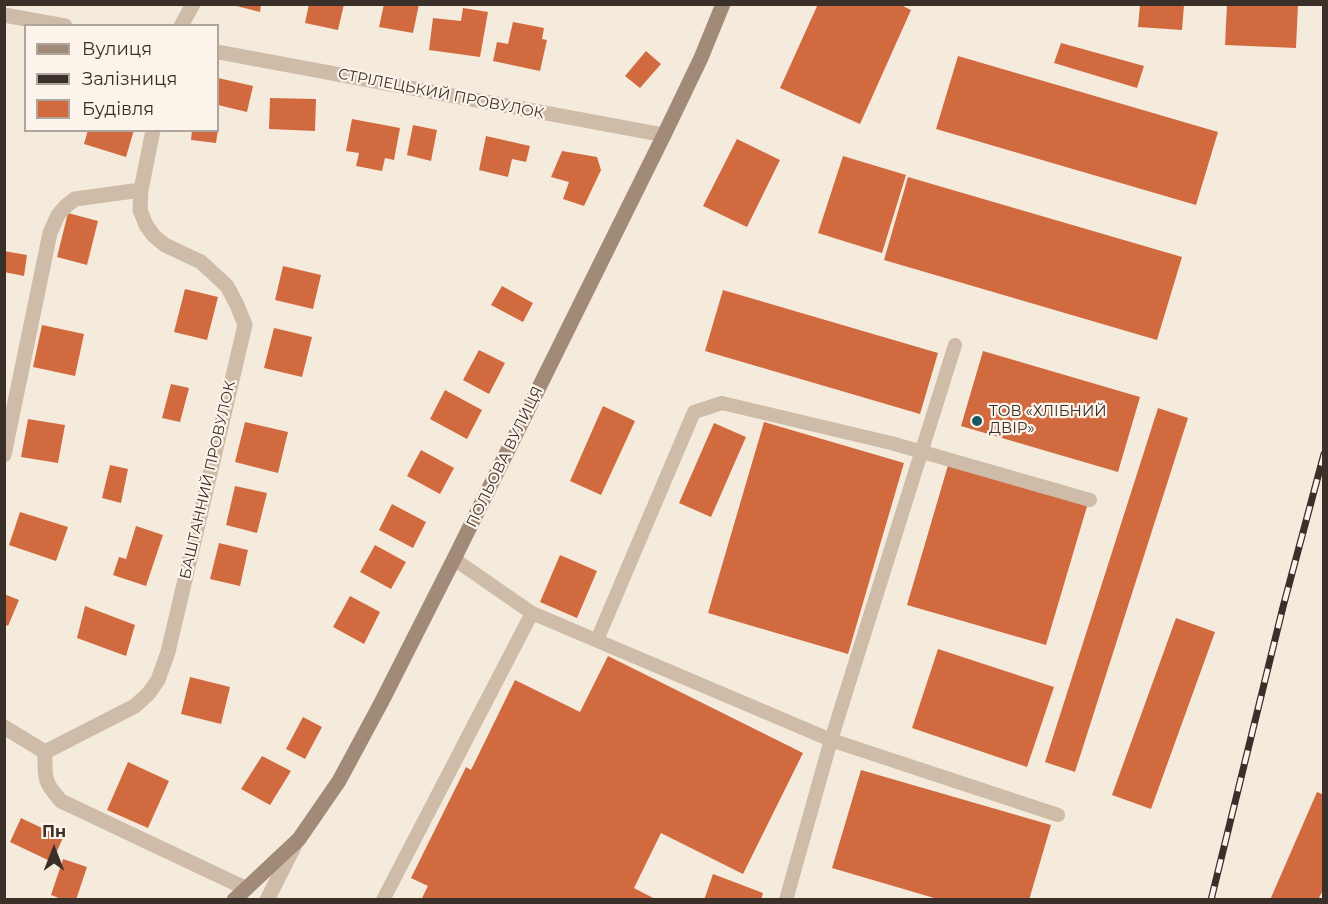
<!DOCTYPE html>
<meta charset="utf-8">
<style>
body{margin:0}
#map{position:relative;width:1328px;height:904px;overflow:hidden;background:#f5ebdd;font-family:Montserrat,sans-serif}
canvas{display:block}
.frame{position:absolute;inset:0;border:6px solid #3a2f29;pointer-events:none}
.legend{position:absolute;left:24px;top:24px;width:195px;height:108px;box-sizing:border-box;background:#fcf4ea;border:2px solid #aea59d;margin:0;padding:8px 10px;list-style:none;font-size:18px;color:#3a2f29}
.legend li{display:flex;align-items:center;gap:12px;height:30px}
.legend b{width:30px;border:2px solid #aea59d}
.north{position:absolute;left:24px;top:820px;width:60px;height:60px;-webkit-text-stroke:4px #fcf4ea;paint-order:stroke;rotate:0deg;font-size:16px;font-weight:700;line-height:24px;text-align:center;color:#3a2f29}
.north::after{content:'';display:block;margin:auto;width:21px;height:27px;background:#3a2f29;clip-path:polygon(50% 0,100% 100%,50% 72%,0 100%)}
</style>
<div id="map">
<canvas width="1328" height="904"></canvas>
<div class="frame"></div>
<ul class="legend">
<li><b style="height:8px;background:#a28a78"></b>Вулиця</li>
<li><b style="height:8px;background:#3a2f29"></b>Залізниця</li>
<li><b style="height:16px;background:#d16a3f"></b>Будівля</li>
</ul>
<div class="north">Пн</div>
</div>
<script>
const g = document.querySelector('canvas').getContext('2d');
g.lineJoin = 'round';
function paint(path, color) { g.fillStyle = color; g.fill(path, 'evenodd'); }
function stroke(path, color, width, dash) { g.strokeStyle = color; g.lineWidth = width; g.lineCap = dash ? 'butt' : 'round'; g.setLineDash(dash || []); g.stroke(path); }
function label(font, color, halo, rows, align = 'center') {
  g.font = font + ' Montserrat,sans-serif'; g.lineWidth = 4.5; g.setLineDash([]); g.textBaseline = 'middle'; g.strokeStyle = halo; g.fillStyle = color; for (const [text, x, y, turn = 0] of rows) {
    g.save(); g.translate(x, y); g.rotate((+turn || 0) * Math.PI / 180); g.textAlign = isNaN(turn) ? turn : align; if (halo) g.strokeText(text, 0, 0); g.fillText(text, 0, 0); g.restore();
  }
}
const building = new Path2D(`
 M229,4H261L260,12Z
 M309,4H344L338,30L305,23Z
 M384,4H419L413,33L379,27Z
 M818,4H899L911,10L860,124L780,88Z
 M1227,4H1298L1296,48L1225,45Z
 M1140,5H1184L1182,30L1138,27Z
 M463,8L488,12L480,57L429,50L433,18L461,21Z
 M513,22L544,28L542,39L547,40L540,71L493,61L497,42L508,44Z
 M1061,43L1144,66L1137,88L1054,63Z
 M646,51L661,64L640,88L625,76Z
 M958,56L1218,132L1196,205L936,129Z
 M218,78L253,86L247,112L218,105Z
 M270,98L316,99L315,131L269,129Z
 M352,119L400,128L394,160L385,158L382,171L356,166L359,153L346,151Z
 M413,125L437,130L431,161L407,155Z
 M88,130H134L126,157L84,144Z
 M192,130H218L216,143L191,140Z
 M486,136L530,146L526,162L512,159L508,177L479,170Z
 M737,139L780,160L747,227L703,206Z
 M562,151L597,157L601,170L584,206L563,199L569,182L551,177Z
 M843,156L906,175L882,253L818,233Z
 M908,177L1182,257L1157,340L884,260Z
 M68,213L98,221L87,265L57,257Z
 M4,251L27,255L24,276L4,272Z
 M283,266L321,275L313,309L275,300Z
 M502,286L533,303L523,322L491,305Z
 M185,289L218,297L207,340L174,332Z
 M723,290L938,353L920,414L705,351Z
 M42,325L84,334L75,376L33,367Z
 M274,328L312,337L302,377L264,368Z
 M479,350L505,363L489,394L463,380Z
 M983,351L1140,397L1118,472L961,426Z
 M171,384L189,388L180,422L162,418Z
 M445,390L482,410L467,439L430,419Z
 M603,406L635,421L601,495L570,481Z
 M1158,408L1188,418L1075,772L1045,762Z
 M28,419L65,425L58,463L21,457Z
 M245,422L288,432L278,473L235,462Z
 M764,422L904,463L848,654L708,613Z
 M714,423L746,437L711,517L679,503Z
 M421,450L454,468L440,494L407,476Z
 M949,462L1088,503L1046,645L907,605Z
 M110,465L128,469L121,503L102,498Z
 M235,486L267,493L257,533L226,525Z
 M392,504L426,522L413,548L379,530Z
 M20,512L68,527L56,561L9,545Z
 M136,526L163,535L146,586L113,575L119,557L126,559Z
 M219,543L248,550L240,586L210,579Z
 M375,545L406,562L391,589L360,572Z
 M560,555L597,571L577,618L540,602Z
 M4,594L19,600L8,626L4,624Z
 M350,596L380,612L364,644L333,627Z
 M85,606L135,625L126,656L77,638Z
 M1176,618L1215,632L1151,809L1112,795Z
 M938,649L1054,687L1027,767L912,728Z
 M608,656L803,753L743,874L661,833L634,888L657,900H421L428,886L411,878L466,767L471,770L515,680L580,712Z
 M190,677L230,687L221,724L181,714Z
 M303,717L322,727L305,759L286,749Z
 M262,756L291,771L270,805L241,789Z
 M128,762L169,781L148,828L107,810Z
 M861,770L1051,825L1029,900H941L832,868Z
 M1317,792L1324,795V888L1318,900H1270Z
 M21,818L63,838L52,862L10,842Z
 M63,859L87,867L76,900H64L51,895Z
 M713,874L763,893L761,900H704Z`);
const lane = new Path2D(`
 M454,559L532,613L831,740L1058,815
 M597,640L694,412L722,403L891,443L1090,500
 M383,900L532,613
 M786,900L831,740L955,345`);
const street = new Path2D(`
 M4,15L65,26
 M181,26L193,4
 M218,52L664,135
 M4,455L50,233L58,215L66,206L75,199L141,190L153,130
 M4,727L45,752C45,778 43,781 61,801L245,888
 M45,752L135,706L149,693L158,680L168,652L245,325L237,305L227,286L201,262L165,245L154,236L146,225L140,210L141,190
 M267,900L297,841`);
const secondary = new Path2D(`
 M234,900L299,839L339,781L381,703L454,559L664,135L701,58L723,4`);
const rail = new Path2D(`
 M1211,900L1283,607L1324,454`);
const markers = [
 [977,421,6,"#1a5860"]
];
const streetNames = [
 ["СТРІЛЕЦЬКИЙ ПРОВУЛОК",441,94,11],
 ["ПОЛЬОВА ВУЛИЦЯ",505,457,-64],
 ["БАШТАННИЙ ПРОВУЛОК",208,480,-77]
];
const poiNames = [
 ["ТОВ «ХЛІБНИЙ",989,412],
 ["ДВІР»",989,429]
];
paint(building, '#d16a3f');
stroke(lane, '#cebba8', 14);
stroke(street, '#cebba8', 15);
stroke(secondary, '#a28a78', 15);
stroke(rail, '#3a2f29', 7);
stroke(rail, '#fcf4ea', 4.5, [14]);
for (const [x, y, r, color] of markers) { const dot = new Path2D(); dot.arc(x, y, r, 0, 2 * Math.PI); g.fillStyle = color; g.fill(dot); stroke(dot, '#fcf4ea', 2); }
label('15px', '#3a2f29', '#fcf4ea', streetNames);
label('15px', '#3a2f29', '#fcf4ea', poiNames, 'left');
</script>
